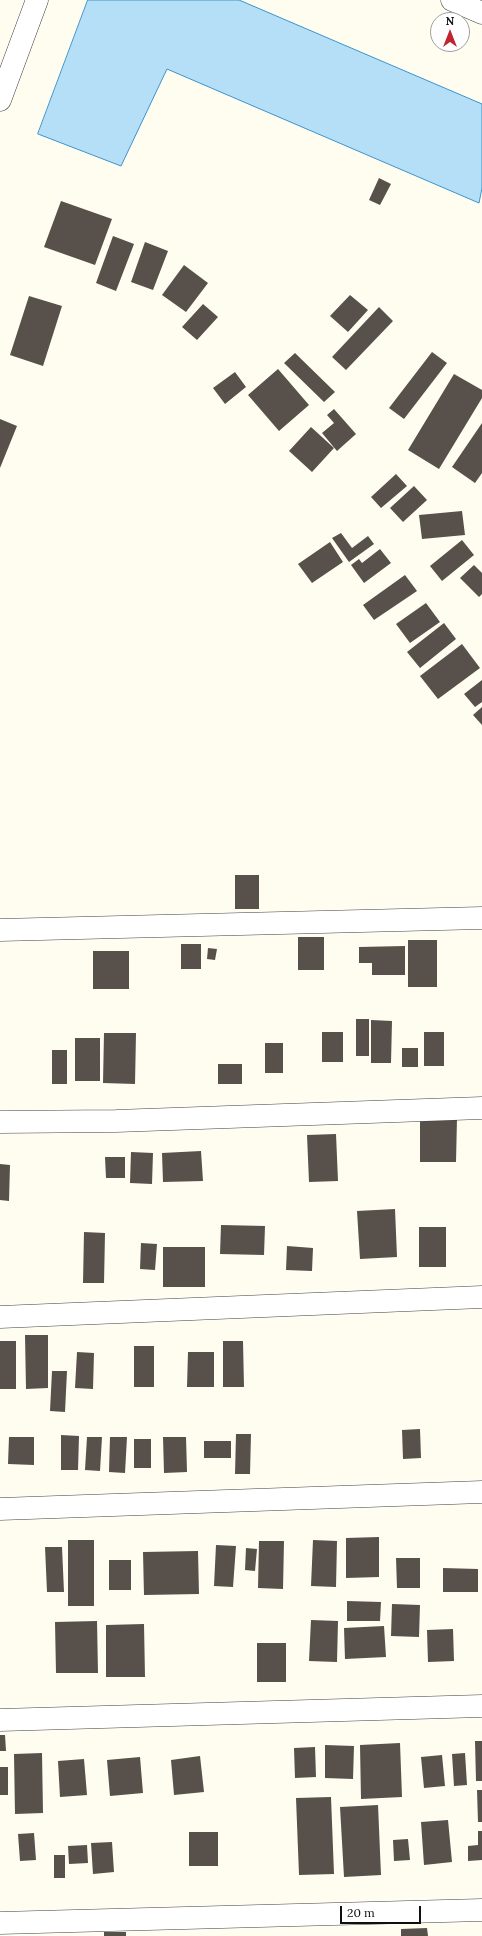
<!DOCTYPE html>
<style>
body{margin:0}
#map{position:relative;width:482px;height:1936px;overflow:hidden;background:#fffcf0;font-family:Lora,serif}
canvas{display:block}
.north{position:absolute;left:430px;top:12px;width:40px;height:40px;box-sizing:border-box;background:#fff;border:1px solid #9f9f9f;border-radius:50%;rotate:0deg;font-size:11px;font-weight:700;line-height:16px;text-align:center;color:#0f0f0f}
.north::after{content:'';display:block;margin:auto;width:14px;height:18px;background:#c0252d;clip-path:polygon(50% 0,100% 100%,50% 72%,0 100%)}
.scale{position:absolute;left:340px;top:1906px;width:81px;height:18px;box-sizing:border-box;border:2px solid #0f0f0f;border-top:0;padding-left:5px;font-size:12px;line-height:14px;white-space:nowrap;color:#0f0f0f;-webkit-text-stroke:3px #fff;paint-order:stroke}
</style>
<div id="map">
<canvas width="482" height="1936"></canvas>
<div class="north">N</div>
<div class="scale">20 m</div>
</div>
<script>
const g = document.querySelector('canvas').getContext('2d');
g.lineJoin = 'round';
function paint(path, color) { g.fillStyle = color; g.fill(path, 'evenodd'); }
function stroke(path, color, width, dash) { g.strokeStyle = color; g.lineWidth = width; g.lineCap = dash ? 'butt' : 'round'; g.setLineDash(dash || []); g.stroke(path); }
const water = new Path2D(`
 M88,0H239L482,104V188L479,203L167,69L121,166L38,134Z`);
const building = new Path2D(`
 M379,178L391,184L380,205L369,200Z
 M61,201L112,219L95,265L44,247Z
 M113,236L134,244L116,291L96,283Z
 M145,242L168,251L153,290L131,282Z
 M184,265L208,283L186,312L162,295Z
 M350,295L368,310L348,332L330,316Z
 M29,296L62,306L43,366L10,355Z
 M203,304L218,317L197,340L182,327Z
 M379,307L393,321L346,370L332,357Z
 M432,352L447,363L404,419L389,408Z
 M295,353L335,392L324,402L284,363Z
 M278,369L309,405L279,431L248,395Z
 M235,372L246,387L225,404L213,388Z
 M454,374L482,390V398L439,469L408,450Z
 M334,409L356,434L337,451L322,433L334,423L327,415Z
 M0,419L17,426L0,468Z
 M482,423V473L475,483L452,467Z
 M311,427L334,448L312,472L289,451Z
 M396,474L407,486L381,508L371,497Z
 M414,486L427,500L403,522L390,508Z
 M462,511L465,535L422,539L419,515Z
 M341,533L352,548L368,536L374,544L349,562L332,538Z
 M462,540L474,555L442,581L430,566Z
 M330,542L343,562L312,583L298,564Z
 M380,549L391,563L364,583L351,565L359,559L362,563Z
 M474,565L482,573V594L479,597L460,578Z
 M405,575L417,591L374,620L363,605Z
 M426,603L440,622L410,643L396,624Z
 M444,623L456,639L420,668L407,652Z
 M462,644L480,668L438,699L420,676Z
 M482,680V702L475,707L464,694Z
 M482,707V725L473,715Z
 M235,875H259V909H235Z
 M298,937H324V970H298Z
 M408,940H437V987H408Z
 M181,944H201V969H181Z
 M405,946V975H372V963H359V947Z
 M208,948L217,949L215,960L207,959Z
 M93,951H129V989H93Z
 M356,1019H369V1056H356Z
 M371,1020L392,1021L391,1063H371Z
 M322,1032H343V1062H322Z
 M424,1032H444V1066H424Z
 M104,1033H136L135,1084L103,1083Z
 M75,1038H100V1081H75Z
 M265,1043H283V1073H265Z
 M402,1048H418V1067H402Z
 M52,1050H67V1084H52Z
 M218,1064H242V1084H218Z
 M420,1117L457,1118L456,1162H420Z
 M336,1134L338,1181L309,1182L307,1135Z
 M201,1151L203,1181L163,1182L162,1153Z
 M131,1152L153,1153L152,1184L130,1183Z
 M105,1157H125V1178H106Z
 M0,1164L10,1165L9,1201L0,1200Z
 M395,1209L397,1257L360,1259L357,1211Z
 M221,1225L265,1226L264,1255L220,1254Z
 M419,1227H446V1267H419Z
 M84,1232L105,1233L104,1283H83Z
 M141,1243L157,1244L155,1270L140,1269Z
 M287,1246L313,1248L312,1271L286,1270Z
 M163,1247H205V1287H163Z
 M25,1335H48V1388L26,1389Z
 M0,1341H16V1389H0Z
 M223,1341H243L244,1387H223Z
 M134,1346H154V1387H134Z
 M77,1352L94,1353L93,1389L75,1388Z
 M188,1352H214V1387H187Z
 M52,1371H67L65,1412L50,1411Z
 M420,1429L421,1458L403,1459L402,1430Z
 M236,1434H251L250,1474H235Z
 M61,1435L79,1436L78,1470H61Z
 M9,1437H34V1465L8,1464Z
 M87,1437H102L100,1471L85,1470Z
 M110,1437H127L125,1473L109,1472Z
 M163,1437H186L187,1472L164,1473Z
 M134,1439H151V1468H134Z
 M204,1441H231V1458H204Z
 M379,1537V1577L346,1578V1538Z
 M68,1540H94V1606H68Z
 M313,1540L337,1541L336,1587L311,1586Z
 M259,1541H284L283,1589L258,1588Z
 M216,1545L236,1546L233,1587L214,1586Z
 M45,1547H62L64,1592H47Z
 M246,1548L257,1549L255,1571L245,1570Z
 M198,1551L199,1594L144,1595L143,1552Z
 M396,1558H420V1588H397Z
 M109,1560H131V1590H109Z
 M443,1568L478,1569V1592H443Z
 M347,1601L381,1602L380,1621H347Z
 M392,1604L420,1605L419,1637L391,1636Z
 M311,1620L338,1621L337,1662L309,1661Z
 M97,1621L98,1673H56L55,1622Z
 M144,1624L145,1677H106V1625Z
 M384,1626L386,1657L345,1659L344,1628Z
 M453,1629L454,1661L428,1662L427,1630Z
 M257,1643H286V1682H257Z
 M0,1735H5L6,1751H0Z
 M475,1741H482V1781H476Z
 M400,1743L402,1797L361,1799L360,1745Z
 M325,1745L354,1746L353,1779L325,1778Z
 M315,1747L316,1777L295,1778L294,1748Z
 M42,1753L43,1813L15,1814L14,1754Z
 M465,1753L467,1785L454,1786L452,1754Z
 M442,1755L445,1786L424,1788L421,1757Z
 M200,1756L204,1792L174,1795L171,1760Z
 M140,1757L143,1793L110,1796L107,1760Z
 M84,1759L87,1795L60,1797L58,1761Z
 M0,1767H8V1795H0Z
 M477,1790H482V1822H478Z
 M331,1797L334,1874L299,1875L296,1798Z
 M378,1805L381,1875L344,1877L340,1807Z
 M448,1820L452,1862L424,1865L421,1822Z
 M478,1831H482V1860L468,1861V1846L478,1845Z
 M189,1832H218V1866H189Z
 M34,1833L36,1860L20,1861L18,1834Z
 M408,1839L410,1860L394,1861L393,1840Z
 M112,1842L114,1872L93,1874L91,1843Z
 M87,1845L88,1863L69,1864L68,1846Z
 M54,1855H65V1878H54Z
 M427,1928L428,1936H401V1929Z
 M104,1932H126V1936H104Z`);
const street = new Path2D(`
 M452,0L482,13
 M0,100L37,0
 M0,930L482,918
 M0,1122L116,1121L482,1108
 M0,1317L482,1297
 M0,1509L482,1492
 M0,1720L482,1706
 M0,1923L482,1910`);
paint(water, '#b5def7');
stroke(water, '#3b94ce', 1);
paint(building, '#57504b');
stroke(street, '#424242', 23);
stroke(street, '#fff', 22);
</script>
